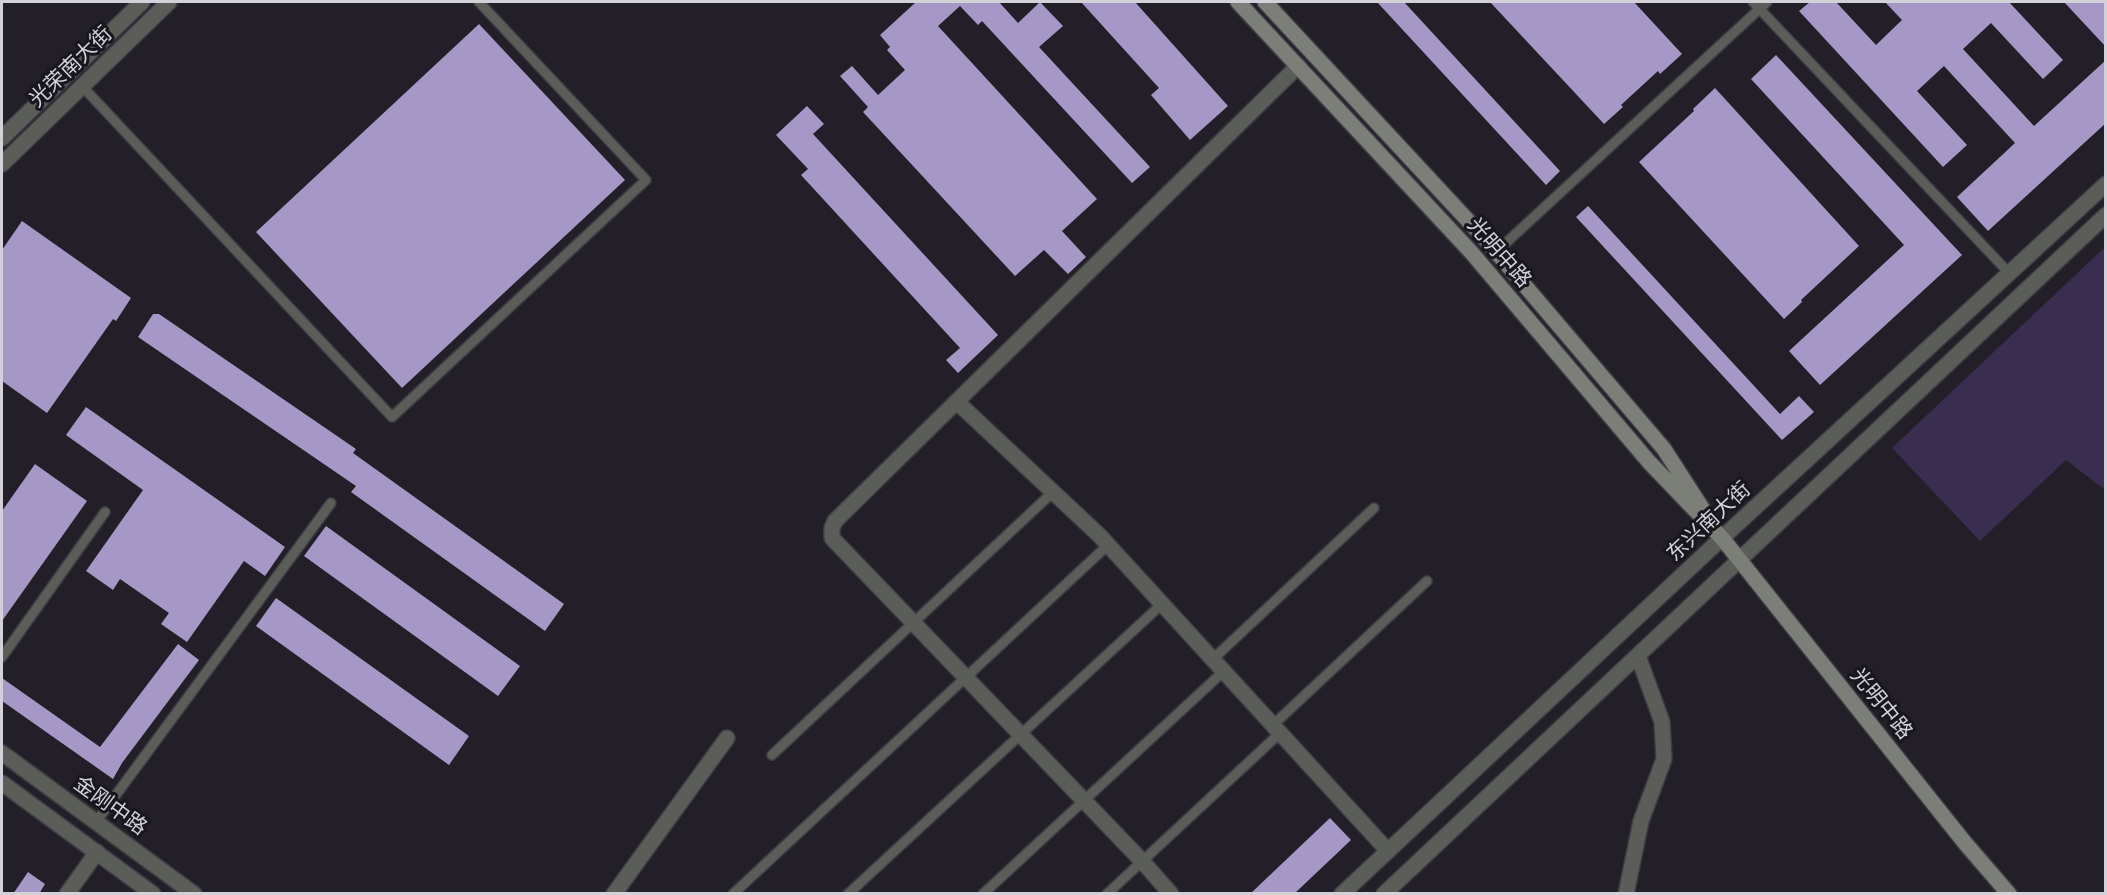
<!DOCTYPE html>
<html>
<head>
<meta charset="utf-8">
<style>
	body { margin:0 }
	#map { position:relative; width:2107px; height:895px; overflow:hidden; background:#221f29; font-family:"Roboto Serif",serif }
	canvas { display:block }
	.frame { position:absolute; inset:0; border:3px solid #d3d1d8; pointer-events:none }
</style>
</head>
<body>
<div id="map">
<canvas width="2107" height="895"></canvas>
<div class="frame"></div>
</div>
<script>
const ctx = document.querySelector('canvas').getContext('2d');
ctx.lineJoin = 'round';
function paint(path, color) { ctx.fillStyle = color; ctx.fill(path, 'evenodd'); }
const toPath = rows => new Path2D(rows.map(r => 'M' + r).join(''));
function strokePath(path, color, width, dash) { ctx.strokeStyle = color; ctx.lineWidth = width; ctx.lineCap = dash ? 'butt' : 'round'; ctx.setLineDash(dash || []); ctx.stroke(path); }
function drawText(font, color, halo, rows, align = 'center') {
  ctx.font = font + ' "Roboto Serif","Noto Sans SC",serif'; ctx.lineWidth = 6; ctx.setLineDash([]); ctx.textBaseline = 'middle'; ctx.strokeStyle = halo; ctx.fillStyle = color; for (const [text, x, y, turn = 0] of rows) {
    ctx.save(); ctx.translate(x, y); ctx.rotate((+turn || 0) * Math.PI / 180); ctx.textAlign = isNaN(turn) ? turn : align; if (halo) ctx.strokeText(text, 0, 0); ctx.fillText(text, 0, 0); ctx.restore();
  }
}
paint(toPath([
	[2105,247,2105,490,2066,460,1980,541,1892,448]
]), '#3a2e50');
paint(toPath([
	[916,2,999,2,1018,23,1040,2,1063,26,1039,47,1150,167,1132,183,982,21,978,25,960,6,938,26,1097,199,1062,231,1086,257,1068,274,1044,250,1015,276,863,112,868,107,840,76,852,66,878,95,905,70,887,50,890,47,880,35],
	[1081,2,1135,2,1228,106,1190,140,1151,95,1159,88],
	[1377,2,1404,2,1560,171,1546,185],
	[1490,2,1634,2,1682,54,1660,74,1658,71,1621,105,1623,107,1604,124],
	[1810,2,1836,2,1876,45,1902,20,1885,2,2009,2,2063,60,2043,79,1991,23,1963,49,2034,126,2106,60,2106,123,1988,231,1957,197,2015,143,1944,66,1917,91,1967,145,1943,167,1799,11],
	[2064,2,2106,2,2106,47],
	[479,24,625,180,402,388,256,232],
	[1776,55,1962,255,1820,385,1789,351,1904,245,1751,79],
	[1715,88,1859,246,1801,300,1802,302,1784,319,1639,162,1694,111,1693,109],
	[807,106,824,124,813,134,998,335,958,373,946,360,960,348,801,175,808,169,776,135],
	[1588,206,1780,414,1799,396,1814,412,1782,440,1576,217],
	[22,221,131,298,116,321,113,319,47,413,2,381,2,250],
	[153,314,159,314,356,449,353,453,564,604,545,631,351,492,356,486,138,337],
	[86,407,285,547,265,576,244,561,187,642,161,624,169,613,120,579,113,590,86,571,143,490,66,435],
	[35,464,87,501,2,621,2,511],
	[326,526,520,666,498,696,304,556],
	[276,598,469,736,449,765,256,626],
	[178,644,199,660,122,763,113,779,2,701,2,678,100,747],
	[1330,818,1351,840,1294,894,1250,894],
	[28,872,45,884,39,894,13,894]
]), '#a698c6');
const service = toPath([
	[1753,2,2009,273],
	[82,86,392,417,646,180,479,2],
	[1496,252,1767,2],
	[2,657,105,512],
	[1213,659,1374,508],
	[1273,725,1427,581],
	[772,755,1053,492],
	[96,822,331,503],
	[733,894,1108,545],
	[848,894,1162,604],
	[983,894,1224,671],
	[1107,894,1280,733]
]);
const minor = toPath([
	[957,402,1100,536,1388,851],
	[67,894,97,852],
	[614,894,727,738],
	[1171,894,1142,861,832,538,832,528,835,521,1298,66],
	[1626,894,1641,821,1664,759,1662,722,1638,656]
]);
const tertiary = toPath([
	[2,138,142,2],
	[2,164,169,2],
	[2,753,194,894],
	[2,783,153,894],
	[1342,894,1722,538,2106,184],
	[1384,894,2106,215]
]);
const secondary = toPath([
	[1238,2,1471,252,1649,462,1722,538,1965,843,2009,894],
	[1265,2,1486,240,1664,449,1702,508]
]);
strokePath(service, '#3e3b45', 12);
strokePath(minor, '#3e3b45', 18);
strokePath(tertiary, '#3e3b45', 18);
strokePath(secondary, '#3e3b45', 18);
strokePath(service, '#5b5d58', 9);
strokePath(minor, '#5b5d58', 15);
strokePath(tertiary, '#5b5d58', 15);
strokePath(secondary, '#7b7f77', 15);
drawText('21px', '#d3d1d8', '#19161f', [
	["光荣南大街",71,67,-44],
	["光明中路",1499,253,49],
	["东兴南大街",1709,522,-43],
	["光明中路",1881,704,51],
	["金刚中路",110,806,36]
]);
</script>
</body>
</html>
